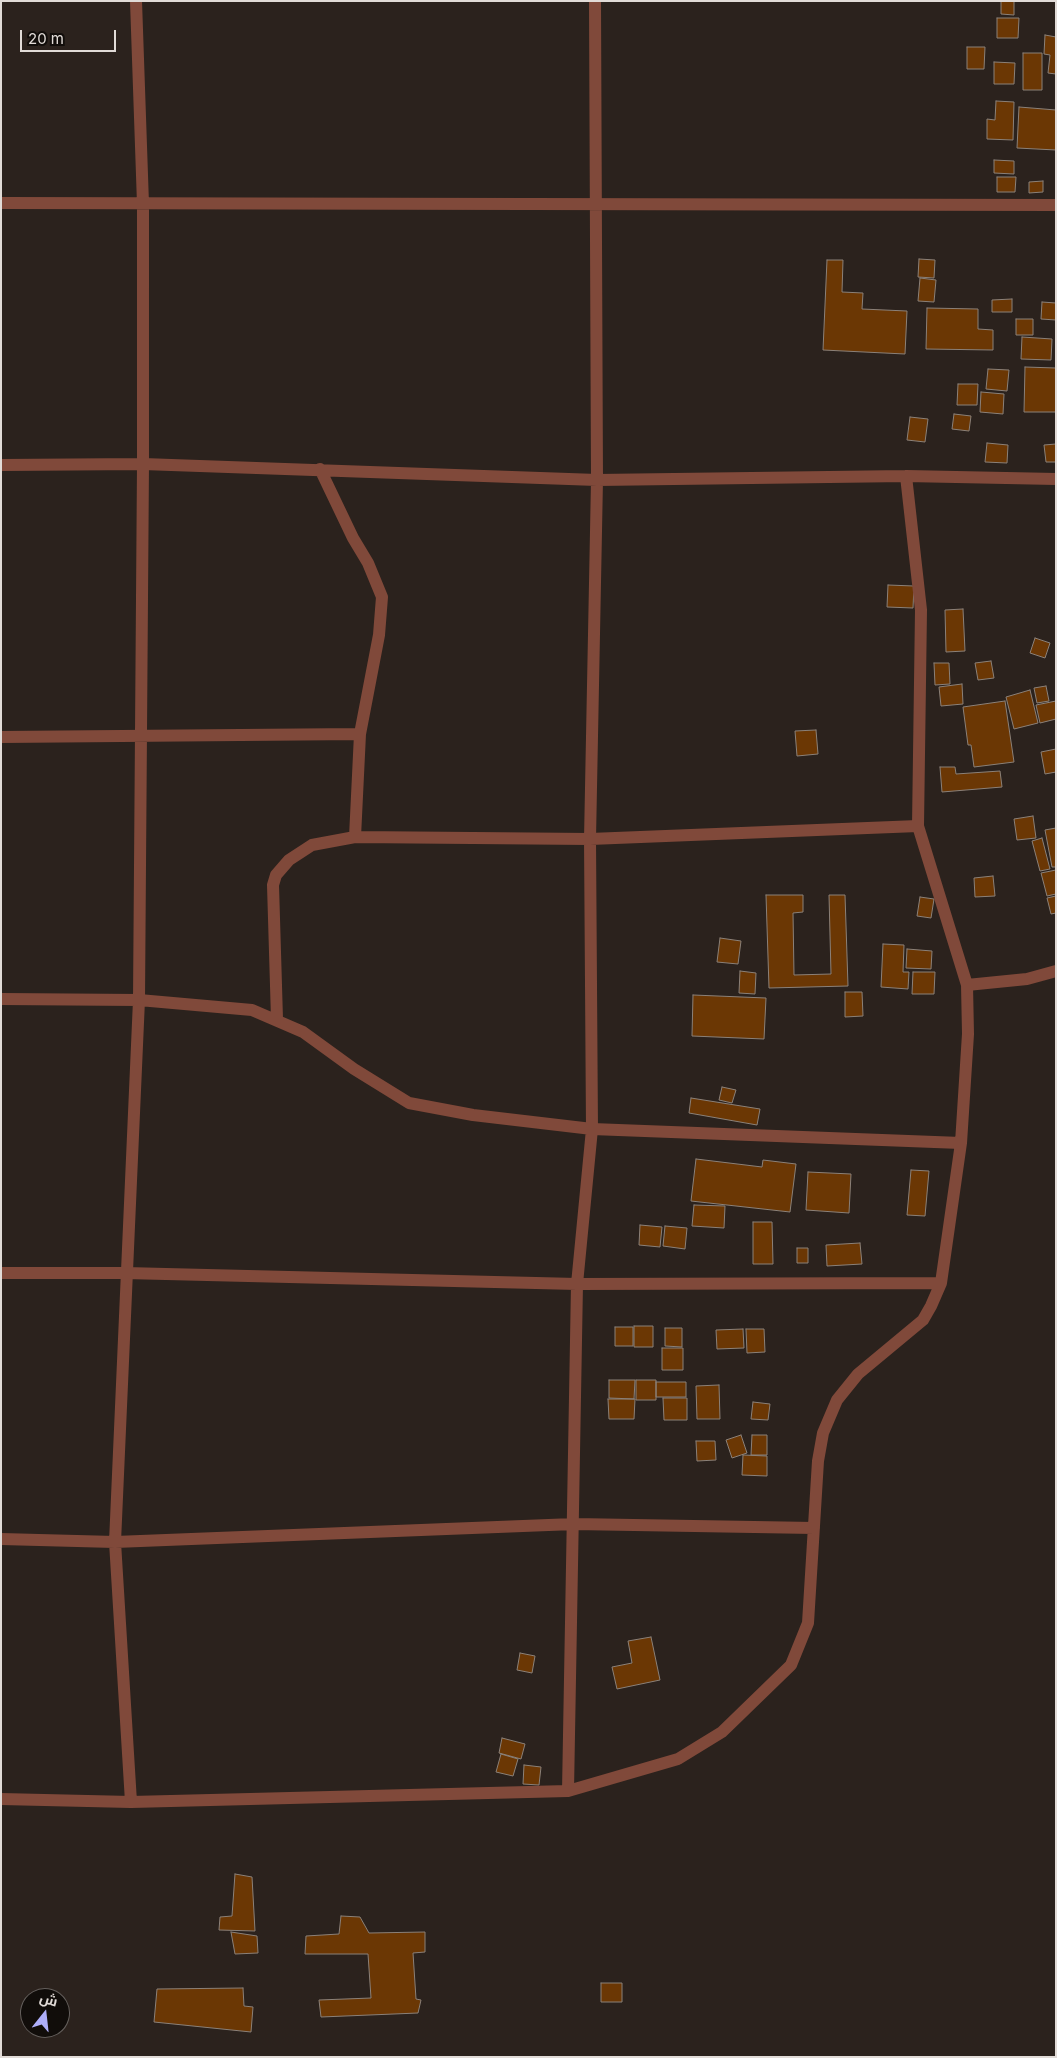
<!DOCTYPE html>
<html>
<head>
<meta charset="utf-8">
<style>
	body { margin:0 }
	#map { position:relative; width:1057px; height:2058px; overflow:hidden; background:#2b221d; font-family:Inter,Cairo,sans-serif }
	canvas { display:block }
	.frame { position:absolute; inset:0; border:2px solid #e1dbd7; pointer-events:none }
	.north { position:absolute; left:20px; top:1988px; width:50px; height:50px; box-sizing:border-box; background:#110d0a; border:1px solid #645f5c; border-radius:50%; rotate:16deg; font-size:14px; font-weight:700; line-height:20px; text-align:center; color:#e1dbd7 }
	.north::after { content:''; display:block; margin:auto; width:18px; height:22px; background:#aeaefa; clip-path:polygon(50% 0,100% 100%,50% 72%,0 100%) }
	.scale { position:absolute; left:20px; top:30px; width:96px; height:22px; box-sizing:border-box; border:2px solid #e1dbd7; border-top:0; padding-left:6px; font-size:15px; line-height:18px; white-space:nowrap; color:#e1dbd7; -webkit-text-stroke:4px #110d0a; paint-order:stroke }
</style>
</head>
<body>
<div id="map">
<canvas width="1057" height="2058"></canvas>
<div class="frame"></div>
<div class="north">ش</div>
<div class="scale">20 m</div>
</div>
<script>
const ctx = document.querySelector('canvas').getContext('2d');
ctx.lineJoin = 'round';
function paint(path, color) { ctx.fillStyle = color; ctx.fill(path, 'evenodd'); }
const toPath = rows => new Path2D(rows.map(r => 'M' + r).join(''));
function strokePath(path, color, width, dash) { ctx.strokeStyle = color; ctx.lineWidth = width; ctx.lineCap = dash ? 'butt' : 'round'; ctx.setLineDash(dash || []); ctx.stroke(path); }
const building = toPath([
	[1001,1,1014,1,1014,15,1001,14,1001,1],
	[997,18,1019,18,1018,38,997,38,997,18],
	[1045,35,1056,37,1056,74,1048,73,1050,55,1044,54,1045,35],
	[967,47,985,47,984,69,967,69,967,47],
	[1023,53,1042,53,1042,90,1023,90,1023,53],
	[994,62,1015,63,1014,84,994,84,994,62],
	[996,101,1014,102,1013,140,987,139,987,119,995,120,996,101],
	[1019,107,1056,110,1056,150,1017,148,1019,107],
	[994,160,1014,161,1014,174,994,173,994,160],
	[997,177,1016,177,1015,192,997,192,997,177],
	[1043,181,1043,192,1029,193,1029,182,1043,181],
	[919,259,935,260,934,278,918,277,919,259],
	[827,260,843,260,842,292,863,293,862,309,907,311,905,354,823,350,827,260],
	[920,278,936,280,934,302,918,301,920,278],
	[1012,299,1012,312,992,312,992,300,1012,299],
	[1042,302,1056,303,1056,320,1041,319,1042,302],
	[927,308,978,309,978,329,993,330,993,350,926,349,927,308],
	[1016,319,1033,319,1033,335,1016,335,1016,319],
	[1022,337,1052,339,1051,360,1021,359,1022,337],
	[1025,367,1056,368,1056,412,1024,412,1025,367],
	[988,369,1009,370,1007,391,986,389,988,369],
	[958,384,978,384,977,405,957,405,958,384],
	[981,392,1004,394,1003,414,980,412,981,392],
	[954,414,971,416,969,431,952,429,954,414],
	[910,417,928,419,925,442,907,440,910,417],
	[987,443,1008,445,1007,463,985,462,987,443],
	[1056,444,1056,462,1046,462,1044,445,1056,444],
	[888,585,914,586,913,608,887,607,888,585],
	[963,609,965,651,946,652,945,610,963,609],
	[1035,638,1050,643,1045,658,1030,653,1035,638],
	[991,661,994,678,978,680,975,663,991,661],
	[934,663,949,663,950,684,935,685,934,663],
	[962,684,963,704,941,706,939,687,962,684],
	[1046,686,1049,701,1037,703,1034,688,1046,686],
	[1030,690,1038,723,1014,729,1006,697,1030,690],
	[1005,701,1014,762,974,767,971,745,968,745,963,707,1005,701],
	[1056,701,1056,719,1040,723,1036,705,1056,701],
	[816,730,818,754,797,756,795,731,816,730],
	[1056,749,1056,772,1045,774,1041,752,1056,749],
	[940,767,955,767,956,774,1000,771,1002,787,942,792,940,767],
	[1033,816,1036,838,1017,840,1014,819,1033,816],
	[1056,828,1056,867,1052,867,1045,830,1056,828],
	[1042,838,1050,869,1040,871,1032,841,1042,838],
	[1056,870,1056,894,1047,896,1041,873,1056,870],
	[993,876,995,896,975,897,974,878,993,876],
	[766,895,803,895,803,912,793,913,794,975,831,974,829,895,845,895,848,986,769,988,766,895],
	[1056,896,1056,913,1051,914,1047,898,1056,896],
	[920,897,934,899,931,918,917,916,920,897],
	[720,938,741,941,738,964,717,962,720,938],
	[883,944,904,945,903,972,909,972,908,989,881,987,883,944],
	[907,949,932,951,931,969,906,968,907,949],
	[740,971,756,973,755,994,739,993,740,971],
	[913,972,935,972,934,994,912,994,913,972],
	[845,992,862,992,863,1016,845,1017,845,992],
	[693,995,766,998,764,1039,692,1036,693,995],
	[722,1087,736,1090,732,1103,719,1100,722,1087],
	[691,1098,760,1109,757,1125,689,1113,691,1098],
	[696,1159,762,1167,763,1160,796,1164,790,1212,691,1201,696,1159],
	[911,1170,929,1171,925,1216,907,1215,911,1170],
	[808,1172,851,1174,849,1213,806,1210,808,1172],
	[694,1205,725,1206,724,1228,692,1226,694,1205],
	[753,1222,772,1222,773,1264,753,1264,753,1222],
	[640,1225,662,1227,660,1247,639,1245,640,1225],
	[665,1226,687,1228,685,1249,663,1246,665,1226],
	[860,1243,862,1264,827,1266,826,1245,860,1243],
	[797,1248,808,1248,808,1263,797,1263,797,1248],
	[634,1326,653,1326,653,1347,634,1347,634,1326],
	[615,1327,633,1327,633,1346,615,1346,615,1327],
	[665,1328,682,1328,682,1347,665,1346,665,1328],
	[743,1329,744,1348,717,1349,716,1330,743,1329],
	[746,1329,764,1329,765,1352,747,1353,746,1329],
	[662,1348,683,1348,683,1370,662,1370,662,1348],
	[609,1380,635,1380,634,1399,609,1398,609,1380],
	[636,1380,656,1380,656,1400,636,1400,636,1380],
	[656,1382,686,1382,686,1397,656,1397,656,1382],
	[719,1385,720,1419,697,1419,696,1386,719,1385],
	[663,1398,687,1398,687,1420,664,1420,663,1398],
	[608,1399,635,1399,634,1419,609,1419,608,1399],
	[753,1402,770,1404,768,1420,751,1419,753,1402],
	[741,1435,747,1453,732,1458,726,1440,741,1435],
	[752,1435,767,1435,767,1455,751,1455,752,1435],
	[696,1441,715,1441,716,1460,697,1461,696,1441],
	[743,1455,767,1456,767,1476,742,1475,743,1455],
	[651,1637,660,1680,617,1689,612,1667,632,1663,628,1641,651,1637],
	[520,1653,535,1656,532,1673,517,1670,520,1653],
	[502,1738,525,1744,521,1759,499,1753,502,1738],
	[501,1754,518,1759,513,1776,496,1772,501,1754],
	[524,1765,541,1767,539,1785,523,1784,524,1765],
	[235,1874,252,1877,255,1931,219,1930,220,1917,232,1916,235,1874],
	[341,1916,360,1917,369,1933,425,1932,425,1952,413,1953,416,1999,421,2000,418,2013,321,2017,319,2000,371,1998,368,1954,305,1954,306,1936,339,1934,341,1916],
	[231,1932,257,1936,258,1953,235,1954,231,1932],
	[601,1983,622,1983,622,2002,601,2002,601,1983],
	[243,1988,244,2006,253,2007,251,2032,154,2022,157,1989,243,1988]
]);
paint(building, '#6b3704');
strokePath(building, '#8b8179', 1);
strokePath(toPath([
	[1,203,1056,205],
	[1,465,143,464,597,480,906,476,1056,479],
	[320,469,353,538,368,563,382,597,379,635,360,734,355,837],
	[1,737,360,734],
	[967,985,1027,979,1056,971],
	[1,999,139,1000,252,1010,303,1032,354,1069,409,1103,473,1115,592,1129,961,1143],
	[277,1019,273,885,276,875,289,860,312,845,355,837,590,839,918,826],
	[1,1273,125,1273,577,1284,941,1283],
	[1,1539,115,1542,574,1524,814,1528],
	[568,1791,577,1284,592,1129,590,839,597,480,595,1],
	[1,1799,131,1802,568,1791,678,1759,722,1732,791,1665,808,1623,818,1461,823,1433,837,1400,858,1374,923,1320,931,1306,941,1283,961,1143,968,1034,967,985,918,826,921,610,906,476],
	[131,1802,115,1542,139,1000,143,464,143,204,136,1]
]), '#80493a', 12);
</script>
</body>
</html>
